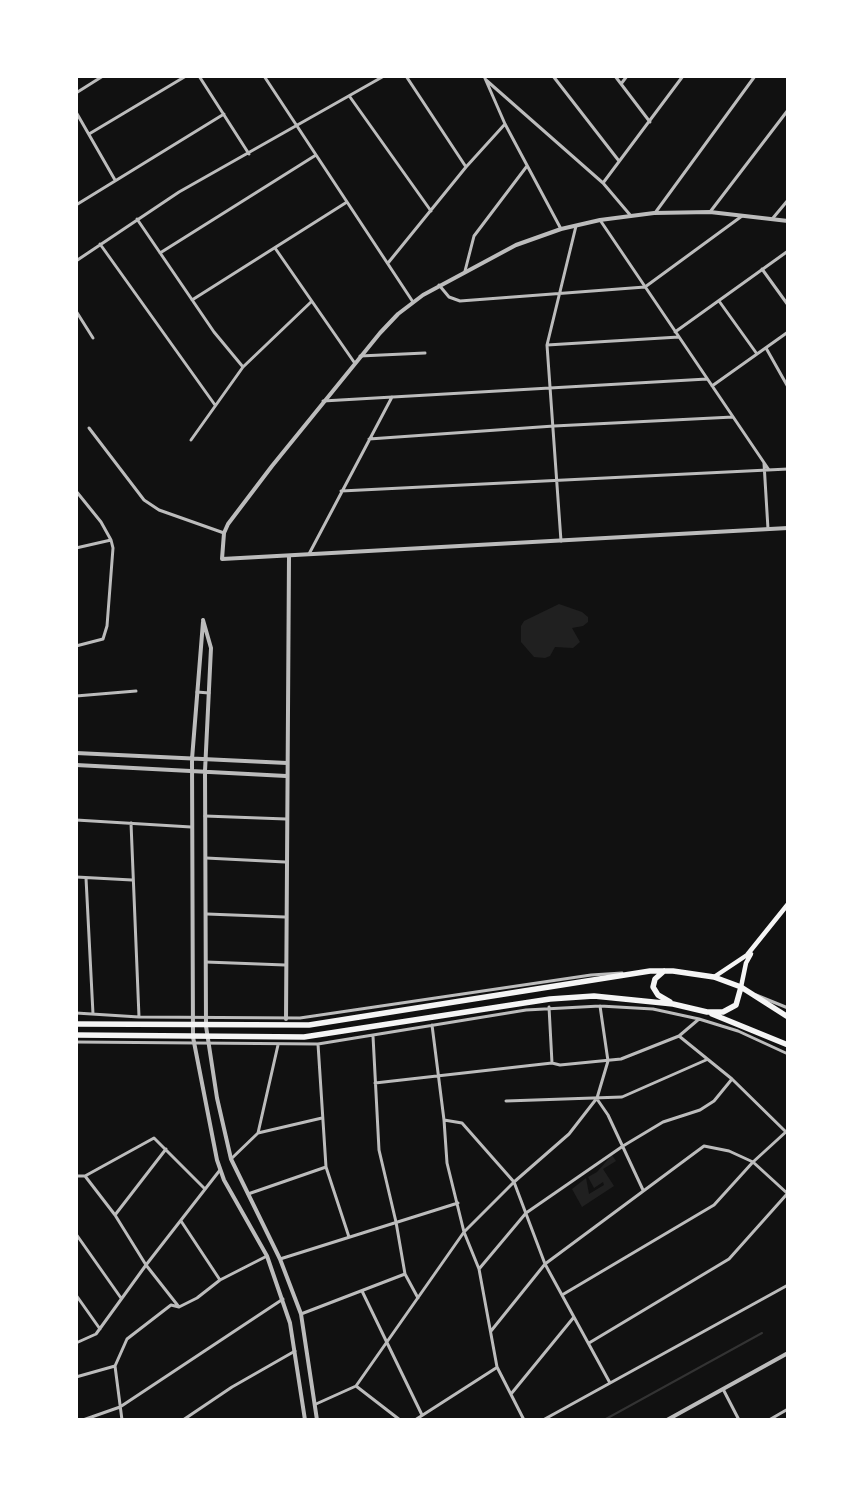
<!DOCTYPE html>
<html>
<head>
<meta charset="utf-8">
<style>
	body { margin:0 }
	#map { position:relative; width:864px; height:1496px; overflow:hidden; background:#111; font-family:"Playfair Display",serif }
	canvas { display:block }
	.frame { position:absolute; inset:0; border:78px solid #fff; pointer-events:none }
</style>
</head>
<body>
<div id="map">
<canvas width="864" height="1496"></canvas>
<div class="frame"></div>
</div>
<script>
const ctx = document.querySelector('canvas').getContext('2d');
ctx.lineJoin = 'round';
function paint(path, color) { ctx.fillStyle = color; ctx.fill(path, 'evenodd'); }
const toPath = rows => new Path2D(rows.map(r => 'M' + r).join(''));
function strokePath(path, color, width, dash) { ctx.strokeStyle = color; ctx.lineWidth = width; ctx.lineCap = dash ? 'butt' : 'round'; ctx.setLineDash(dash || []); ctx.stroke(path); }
paint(toPath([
	[559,604,582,612,588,617,588,622,583,626,572,628,580,642,573,648,555,647,550,656,545,658,534,657,521,642,521,626,524,621],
	[612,1155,616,1161,603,1169,614,1186,582,1207,572,1189,586,1178,589,1194,604,1185,603,1182,594,1188,588,1177,597,1172]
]), '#202020');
strokePath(toPath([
	[604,1420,762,1333]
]), '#333', 2);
strokePath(toPath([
	[199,76,249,154],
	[264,76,413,302],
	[406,76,466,167],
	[484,76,505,124,561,229],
	[553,76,619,161],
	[615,76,650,122],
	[486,80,603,183,631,216],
	[621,84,627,76],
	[76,93,103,76],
	[350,97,431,211],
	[76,112,115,180],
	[89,134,186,76],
	[603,183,683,76],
	[76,205,224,114],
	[710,212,788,110],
	[655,213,755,76],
	[773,218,788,200],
	[137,219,214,332,243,367],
	[600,220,769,470],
	[100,244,215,405],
	[275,248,354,362],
	[160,253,316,155],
	[76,261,179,192,384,76],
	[388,263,466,167,505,124],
	[762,269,788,305],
	[465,271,474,236,527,166],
	[439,285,449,297,460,301,645,287,742,216],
	[192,300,347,202],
	[719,301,757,354],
	[76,311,93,338],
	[675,332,788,251],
	[547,345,679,337],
	[766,348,788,387],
	[360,356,425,353],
	[712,386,788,332],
	[323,401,707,379],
	[89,428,144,500,159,510,224,533],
	[369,439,554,426,733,417],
	[191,440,243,367,311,302],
	[764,463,768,529],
	[76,491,101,522,111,540,113,548,107,626,103,639,76,646],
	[341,491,788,469],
	[561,541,547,345,576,226],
	[76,548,111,540],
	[309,554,392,397],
	[197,692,209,693],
	[76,696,136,691],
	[205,816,286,819],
	[76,820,191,827],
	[131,823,139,1017],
	[206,858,285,862],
	[76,877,132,880],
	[86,878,93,1014],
	[207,914,285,917],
	[206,962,285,965],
	[756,995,788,1008],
	[549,1007,552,1063],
	[76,1013,139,1017,300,1018,591,975,622,973],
	[432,1025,444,1120,447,1163,464,1232,479,1269,497,1367,524,1420],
	[373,1036,379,1150,396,1222,405,1274,418,1298],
	[679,1036,732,1079,786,1132],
	[76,1042,318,1044,526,1010,600,1006,653,1009,699,1019,738,1031,788,1054],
	[318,1044,326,1167,349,1237],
	[375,1083,552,1063,560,1065,621,1059,679,1036,699,1019],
	[597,1099,608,1115,643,1190],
	[506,1101,622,1097,706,1060],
	[444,1120,462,1123,514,1182,545,1264,610,1383],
	[258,1133,322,1118],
	[231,1159,258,1133,278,1045],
	[76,1176,85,1176,154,1138,205,1189],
	[85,1176,115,1215,146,1265,179,1307],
	[248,1194,326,1167],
	[115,1215,166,1149],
	[181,1221,220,1280],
	[76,1234,121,1298],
	[280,1259,458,1203],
	[479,1269,526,1213,623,1146,663,1122,700,1110,714,1101,732,1079],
	[362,1291,422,1415],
	[76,1295,100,1329],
	[562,1295,714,1205,753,1162,788,1130],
	[301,1314,405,1274],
	[491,1331,545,1264,704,1146,729,1151,753,1162,788,1194],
	[76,1343,96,1334,146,1265,220,1170],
	[589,1343,729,1259,787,1194],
	[76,1377,115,1366],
	[356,1386,400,1420],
	[723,1389,739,1420],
	[511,1394,574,1317],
	[316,1404,356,1386,464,1232,514,1182,569,1134,597,1098,608,1061,600,1006],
	[83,1420,120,1407,283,1299],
	[122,1420,115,1366,127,1339,171,1305,179,1307,197,1298,220,1280,267,1256],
	[183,1420,232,1387,295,1351],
	[415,1420,496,1368],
	[543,1420,788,1285],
	[769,1420,788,1409]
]), '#bcbcbc', 3);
strokePath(toPath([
	[788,221,710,212,654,213,600,220,561,229,516,245,423,295,398,314,380,333,272,466,228,524,224,533,222,559,788,528],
	[203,620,211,648,205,771,206,1026,217,1098,231,1159,280,1259,301,1314,317,1420],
	[203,622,192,759,193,1037,217,1160,224,1180,267,1256,290,1323,305,1420],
	[76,753,287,763],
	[76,765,286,776],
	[286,1019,289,556],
	[667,1420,788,1353]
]), '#bcbcbc', 4);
strokePath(toPath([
	[714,977,747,955,788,904],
	[741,987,746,963,751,954]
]), '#f5f5f5', 4.5);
strokePath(toPath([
	[664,971,655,979,653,987,658,995,670,1002],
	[712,1014,788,1045],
	[76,1024,309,1025,650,971,673,971,714,977,741,987,788,1017],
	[76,1035,304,1037,550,999,594,996,673,1004,707,1012,723,1012,736,1005,741,987]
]), '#f5f5f5', 5.5);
</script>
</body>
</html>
